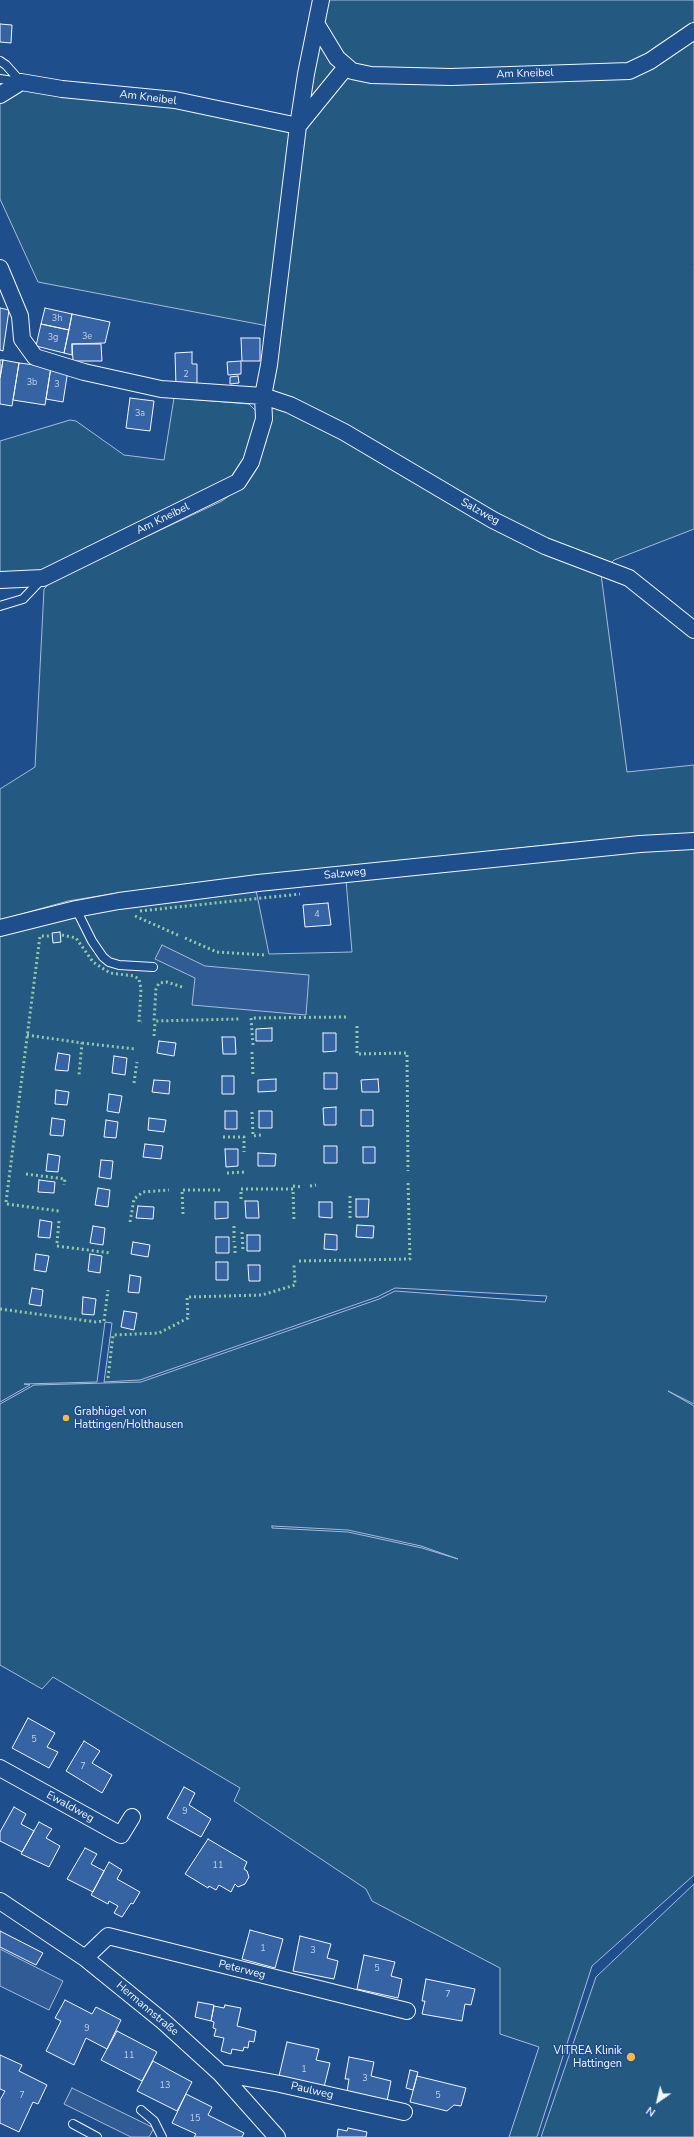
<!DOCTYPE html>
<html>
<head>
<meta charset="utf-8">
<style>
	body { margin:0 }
	#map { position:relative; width:694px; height:2137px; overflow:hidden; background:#1f4e8c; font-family:"Nunito Sans",sans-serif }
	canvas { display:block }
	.north { position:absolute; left:638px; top:2081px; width:40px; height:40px; -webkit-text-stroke:3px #1f4e8c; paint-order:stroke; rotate:214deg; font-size:11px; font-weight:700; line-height:16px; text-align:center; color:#f2f6ff }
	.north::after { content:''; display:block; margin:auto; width:14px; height:18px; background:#f2f6ff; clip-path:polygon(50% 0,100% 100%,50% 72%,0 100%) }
</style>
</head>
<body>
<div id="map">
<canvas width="694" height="2137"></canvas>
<div class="north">N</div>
</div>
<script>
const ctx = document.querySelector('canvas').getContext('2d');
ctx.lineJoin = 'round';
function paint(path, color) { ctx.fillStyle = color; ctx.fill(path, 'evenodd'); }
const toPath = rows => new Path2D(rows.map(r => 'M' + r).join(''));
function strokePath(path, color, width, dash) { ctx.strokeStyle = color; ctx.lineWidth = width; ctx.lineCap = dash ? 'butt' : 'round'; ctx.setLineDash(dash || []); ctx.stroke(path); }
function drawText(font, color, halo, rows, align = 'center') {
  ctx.font = font + ' "Nunito Sans",sans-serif'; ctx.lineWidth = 3; ctx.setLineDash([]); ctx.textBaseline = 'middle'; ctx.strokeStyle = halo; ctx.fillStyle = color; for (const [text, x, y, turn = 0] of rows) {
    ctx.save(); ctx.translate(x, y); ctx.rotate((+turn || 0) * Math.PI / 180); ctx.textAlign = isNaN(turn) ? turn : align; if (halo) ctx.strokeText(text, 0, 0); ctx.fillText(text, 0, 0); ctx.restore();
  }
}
const green = toPath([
	[322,0,694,0,694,529,614,560,601,574,627,772,694,765,694,834,564,843,117,893,68,901,0,920,0,789,35,767,44,589,52,581,222,501,242,486,254,471,266,442,271,411,273,378,306,121,353,68,322,31,322,0],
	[317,33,339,68,310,104,317,33],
	[21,87,175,104,293,132,268,326,38,282,0,199,0,98,21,87],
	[174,398,249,404,258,413,247,458,231,480,37,573,0,574,0,441,70,420,76,421,124,455,164,460,174,398],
	[694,844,694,1404,668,1391,694,1406,694,1875,592,1966,537,2137,509,2137,539,2047,500,2034,500,1968,372,1901,366,1889,234,1801,240,1788,53,1677,42,1689,0,1665,0,1404,34,1385,141,1382,379,1299,395,1291,545,1302,547,1296,395,1288,377,1297,140,1380,104,1382,112,1323,105,1322,97,1382,24,1384,30,1385,0,1402,0,935,80,913,256,890,269,954,352,952,346,880,694,844],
	[272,1526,348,1530,421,1546,458,1559,422,1548,348,1532,272,1528,272,1526],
	[694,1884,694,2137,541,2137,596,1977,694,1884]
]);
paint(green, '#245a82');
strokePath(green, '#a8bbd7', 1);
const parking = toPath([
	[162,945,205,966,309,975,306,1015,192,1005,195,978,155,959,162,945],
	[0,1949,63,1981,49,2010,0,1986,0,1949],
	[72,2088,154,2128,149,2137,131,2137,64,2104,72,2088]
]);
paint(parking, '#305b95');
strokePath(parking, '#a8bbd7', 1);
const building = toPath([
	[0,24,12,25,11,43,0,42,0,24],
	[0,308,9,310,3,351,0,350,0,308],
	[45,308,72,314,69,330,41,324,45,308],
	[72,314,110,322,105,343,72,344,72,355,64,353,72,314],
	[41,324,69,330,64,353,36,346,41,324],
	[241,338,260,338,260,361,242,361,241,338],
	[72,344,101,344,102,361,73,361,72,344],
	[192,352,192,364,197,364,197,386,176,386,175,353,192,352],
	[0,360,3,360,0,378,0,360],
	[3,360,19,363,12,406,0,404,0,378,3,360],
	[241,361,241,374,228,375,227,362,241,361],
	[19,363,51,367,45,405,13,400,19,363],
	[51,367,68,370,63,402,46,399,51,367],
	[238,376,239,383,230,384,230,377,238,376],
	[130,398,154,401,150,431,126,428,130,398],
	[328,903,331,925,305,927,303,905,328,903],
	[60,932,61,942,53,943,52,933,60,932],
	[272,1028,272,1041,256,1041,256,1029,272,1028],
	[323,1033,336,1033,336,1051,323,1052,323,1033],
	[222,1037,235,1037,236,1054,223,1054,222,1037],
	[159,1041,176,1043,174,1056,157,1053,159,1041],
	[58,1053,70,1055,68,1071,55,1070,58,1053],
	[114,1056,127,1058,125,1075,112,1073,114,1056],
	[324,1073,337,1073,337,1089,324,1089,324,1073],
	[222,1076,234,1076,234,1094,222,1094,222,1076],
	[276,1079,276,1091,258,1092,258,1080,276,1079],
	[378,1079,379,1092,362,1092,361,1080,378,1079],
	[154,1080,170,1081,169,1094,152,1092,154,1080],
	[56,1090,69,1092,67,1105,55,1104,56,1090],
	[109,1094,122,1096,119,1113,107,1111,109,1094],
	[336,1107,336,1125,324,1125,323,1108,336,1107],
	[361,1110,373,1110,373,1126,361,1126,361,1110],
	[225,1111,237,1111,237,1129,225,1129,225,1111],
	[259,1111,272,1111,272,1128,259,1128,259,1111],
	[52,1118,65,1120,63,1136,50,1135,52,1118],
	[149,1118,166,1120,164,1132,148,1130,149,1118],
	[106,1120,118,1122,116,1138,104,1137,106,1120],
	[145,1144,163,1146,161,1159,143,1157,145,1144],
	[324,1146,337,1146,337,1163,324,1163,324,1146],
	[363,1147,375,1147,375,1163,363,1163,363,1147],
	[225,1149,238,1149,238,1166,226,1167,225,1149],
	[258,1153,276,1154,275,1166,258,1166,258,1153],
	[48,1154,60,1156,58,1172,46,1171,48,1154],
	[101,1160,113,1161,111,1179,99,1177,101,1160],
	[39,1180,55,1182,54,1193,38,1192,39,1180],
	[98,1188,110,1190,108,1207,95,1205,98,1188],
	[356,1199,369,1199,368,1217,356,1217,356,1199],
	[245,1201,258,1201,259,1218,246,1218,245,1201],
	[215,1202,228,1202,228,1218,215,1219,215,1202],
	[319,1202,332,1202,332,1218,319,1217,319,1202],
	[138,1206,154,1207,153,1219,136,1218,138,1206],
	[40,1220,52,1222,50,1238,38,1237,40,1220],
	[357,1225,374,1226,373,1238,356,1237,357,1225],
	[93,1226,105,1228,103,1245,90,1243,93,1226],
	[325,1234,337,1235,337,1250,324,1249,325,1234],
	[247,1235,260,1235,260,1251,247,1251,247,1235],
	[216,1237,229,1237,229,1253,216,1253,216,1237],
	[133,1242,150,1245,148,1257,131,1254,133,1242],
	[36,1254,49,1256,46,1272,34,1270,36,1254],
	[90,1254,102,1256,100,1273,88,1271,90,1254],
	[216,1262,228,1262,228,1280,216,1280,216,1262],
	[248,1265,260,1265,260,1281,249,1281,248,1265],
	[130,1275,141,1277,139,1293,128,1292,130,1275],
	[32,1288,43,1290,41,1306,29,1304,32,1288],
	[83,1297,96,1299,94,1315,82,1314,83,1297],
	[124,1311,137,1313,134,1330,121,1327,124,1311],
	[28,1718,55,1733,47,1747,58,1752,49,1768,12,1748,28,1718],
	[84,1741,100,1751,92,1763,112,1775,102,1793,66,1771,84,1741],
	[184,1787,195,1793,189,1805,211,1819,201,1837,167,1818,184,1787],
	[14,1807,26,1814,21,1824,34,1831,22,1852,0,1841,0,1832,14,1807],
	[39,1822,52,1829,46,1838,60,1846,49,1867,21,1854,39,1822],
	[208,1839,247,1862,244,1869,247,1871,249,1877,245,1884,238,1887,235,1884,231,1892,219,1885,216,1890,209,1886,208,1888,185,1874,208,1839],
	[85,1848,97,1854,91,1864,104,1871,93,1892,67,1879,85,1848],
	[109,1862,122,1870,117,1879,140,1892,133,1904,131,1903,122,1917,114,1913,118,1906,109,1901,108,1904,91,1895,109,1862],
	[250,1930,283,1939,275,1968,242,1959,250,1930],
	[0,1931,43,1953,36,1965,0,1947,0,1931],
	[300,1936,331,1944,327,1958,338,1961,334,1979,293,1971,300,1936],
	[364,1955,395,1962,391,1976,402,1979,398,1998,357,1989,364,1955],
	[426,1979,475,1989,471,2005,465,2004,462,2021,422,2014,425,2001,422,2001,426,1979],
	[65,2000,92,2014,96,2007,121,2020,107,2049,86,2038,74,2065,46,2051,61,2021,55,2018,65,2000],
	[198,2002,214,2005,211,2021,195,2017,198,2002],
	[225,2005,241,2008,237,2026,256,2031,254,2042,249,2041,248,2048,244,2047,243,2051,232,2049,231,2054,221,2051,224,2038,214,2036,216,2029,213,2028,214,2022,211,2021,214,2006,224,2008,225,2005],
	[117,2031,157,2052,142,2081,101,2060,117,2031],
	[287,2042,319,2049,316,2060,330,2063,324,2087,279,2076,287,2042],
	[0,2055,22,2065,19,2071,47,2085,38,2104,33,2102,19,2132,0,2123,0,2100,5,2091,0,2089,0,2055],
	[349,2057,374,2062,371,2076,391,2081,387,2101,347,2092,349,2079,345,2079,349,2057],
	[153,2061,192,2082,177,2111,137,2091,153,2061],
	[410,2070,418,2072,413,2090,406,2088,410,2070],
	[417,2076,466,2088,461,2106,454,2105,447,2111,410,2102,417,2076],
	[186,2094,212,2107,208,2115,244,2133,242,2137,194,2137,196,2134,172,2123,186,2094],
	[348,2128,367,2132,366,2137,337,2137,338,2129,347,2131,348,2128]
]);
paint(building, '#3563a3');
strokePath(building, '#f2f6ff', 1);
const service = toPath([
	[0,61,6,65,21,82],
	[0,79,20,82],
	[0,606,23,599,42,579],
	[76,909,92,941,103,957,109,962,119,965,153,967],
	[141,2110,154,2121,162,2137],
	[73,2124,97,2137]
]);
const minor = toPath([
	[317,25,337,58,352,71,371,75,451,77,629,71,650,61,694,31],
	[0,95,21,82,62,89,175,100,298,126,346,67],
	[0,268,20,316,22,339,35,357,84,372,161,389,263,396,290,405,344,432,493,520,545,546,629,578,694,630],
	[0,580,43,578,238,482,251,462,264,419,263,396,269,365,298,126,306,74,321,0],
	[0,928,76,909,119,901,258,883,640,844,694,841],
	[0,1768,121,1835,132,1817],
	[0,1901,85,1958,164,2022,220,2073,277,2137],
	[85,1958,108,1936,407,2011],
	[220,2073,280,2084,404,2112]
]);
strokePath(service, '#f2f6ff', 10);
strokePath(minor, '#f2f6ff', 18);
strokePath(service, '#1f4e8c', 8);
strokePath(minor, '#1f4e8c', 16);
strokePath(toPath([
	[140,911,300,894],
	[135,916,180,936],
	[62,935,76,938,93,962,110,973,134,976,139,979,141,989,139,1022,142,1022],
	[185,938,217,952,265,955],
	[182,987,167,982,159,983,156,989,154,1021,239,1019],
	[357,1026,357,1054,407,1053,408,1171],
	[27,1035,82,1043,79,1075],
	[154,1036,155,1023],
	[82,1043,135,1049],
	[253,1045,251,1018,346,1017],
	[252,1052,253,1076],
	[134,1083,137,1062],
	[252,1112,253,1136,261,1135],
	[223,1137,244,1137,244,1152],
	[227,1173,245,1172],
	[26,1174,65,1179,64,1185],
	[293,1186,302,1187],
	[310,1186,316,1185],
	[350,1196,350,1220],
	[241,1199,241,1189,293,1189,294,1222],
	[6,1202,40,936,51,936],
	[7,1204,59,1211],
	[183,1214,182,1190,223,1190],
	[130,1222,134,1199,143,1192,169,1190],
	[234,1226,234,1242],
	[242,1232,243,1251],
	[57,1243,59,1221],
	[57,1246,111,1253],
	[235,1246,235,1255],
	[299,1261,410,1259,408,1181],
	[0,1309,96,1322,104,1321,108,1290],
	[108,1378,113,1335,159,1333,188,1318,187,1297,262,1295,295,1285,294,1265]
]), '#97c8a6', 3, [2, 3]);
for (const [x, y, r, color] of [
	[66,1418,4,"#ffb74d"],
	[631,2057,5,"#ffb74d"]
]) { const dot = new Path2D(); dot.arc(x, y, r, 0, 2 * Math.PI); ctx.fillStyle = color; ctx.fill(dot); strokePath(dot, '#1f4e8c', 1.5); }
drawText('9px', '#c3d1e8', null, [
	["3h",57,319],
	["3e",87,337],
	["3g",53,338],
	["2",186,375],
	["3b",32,383],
	["3",57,385],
	["3a",140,414],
	["4",317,915],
	["5",34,1740],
	["7",83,1767],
	["9",185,1812],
	["11",218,1866],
	["1",263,1949],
	["3",313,1951],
	["5",377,1969],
	["7",448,1995],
	["9",87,2029],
	["11",129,2056],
	["1",304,2070],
	["3",365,2079],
	["13",165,2086],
	["7",22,2096],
	["5",438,2096],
	["15",195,2119]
]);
drawText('11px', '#f2f6ff', '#1f4e8c', [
	["Am Kneibel",525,74,-2],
	["Am Kneibel",148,98,7],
	["Salzweg",480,512,29],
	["Am Kneibel",163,519,-26],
	["Salzweg",345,874,-6],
	["Ewaldweg",70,1807,29],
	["Peterweg",242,1970,14],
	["Hermannstraße",147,2009,40],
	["Paulweg",312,2091,13]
]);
drawText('11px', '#f2f6ff', '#1f4e8c', [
	["Grabhügel von",74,1412],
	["Hattingen/Holthausen",74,1425],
	["VITREA Klinik",622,2051,"right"],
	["Hattingen",622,2064,"right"]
], 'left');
</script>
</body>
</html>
